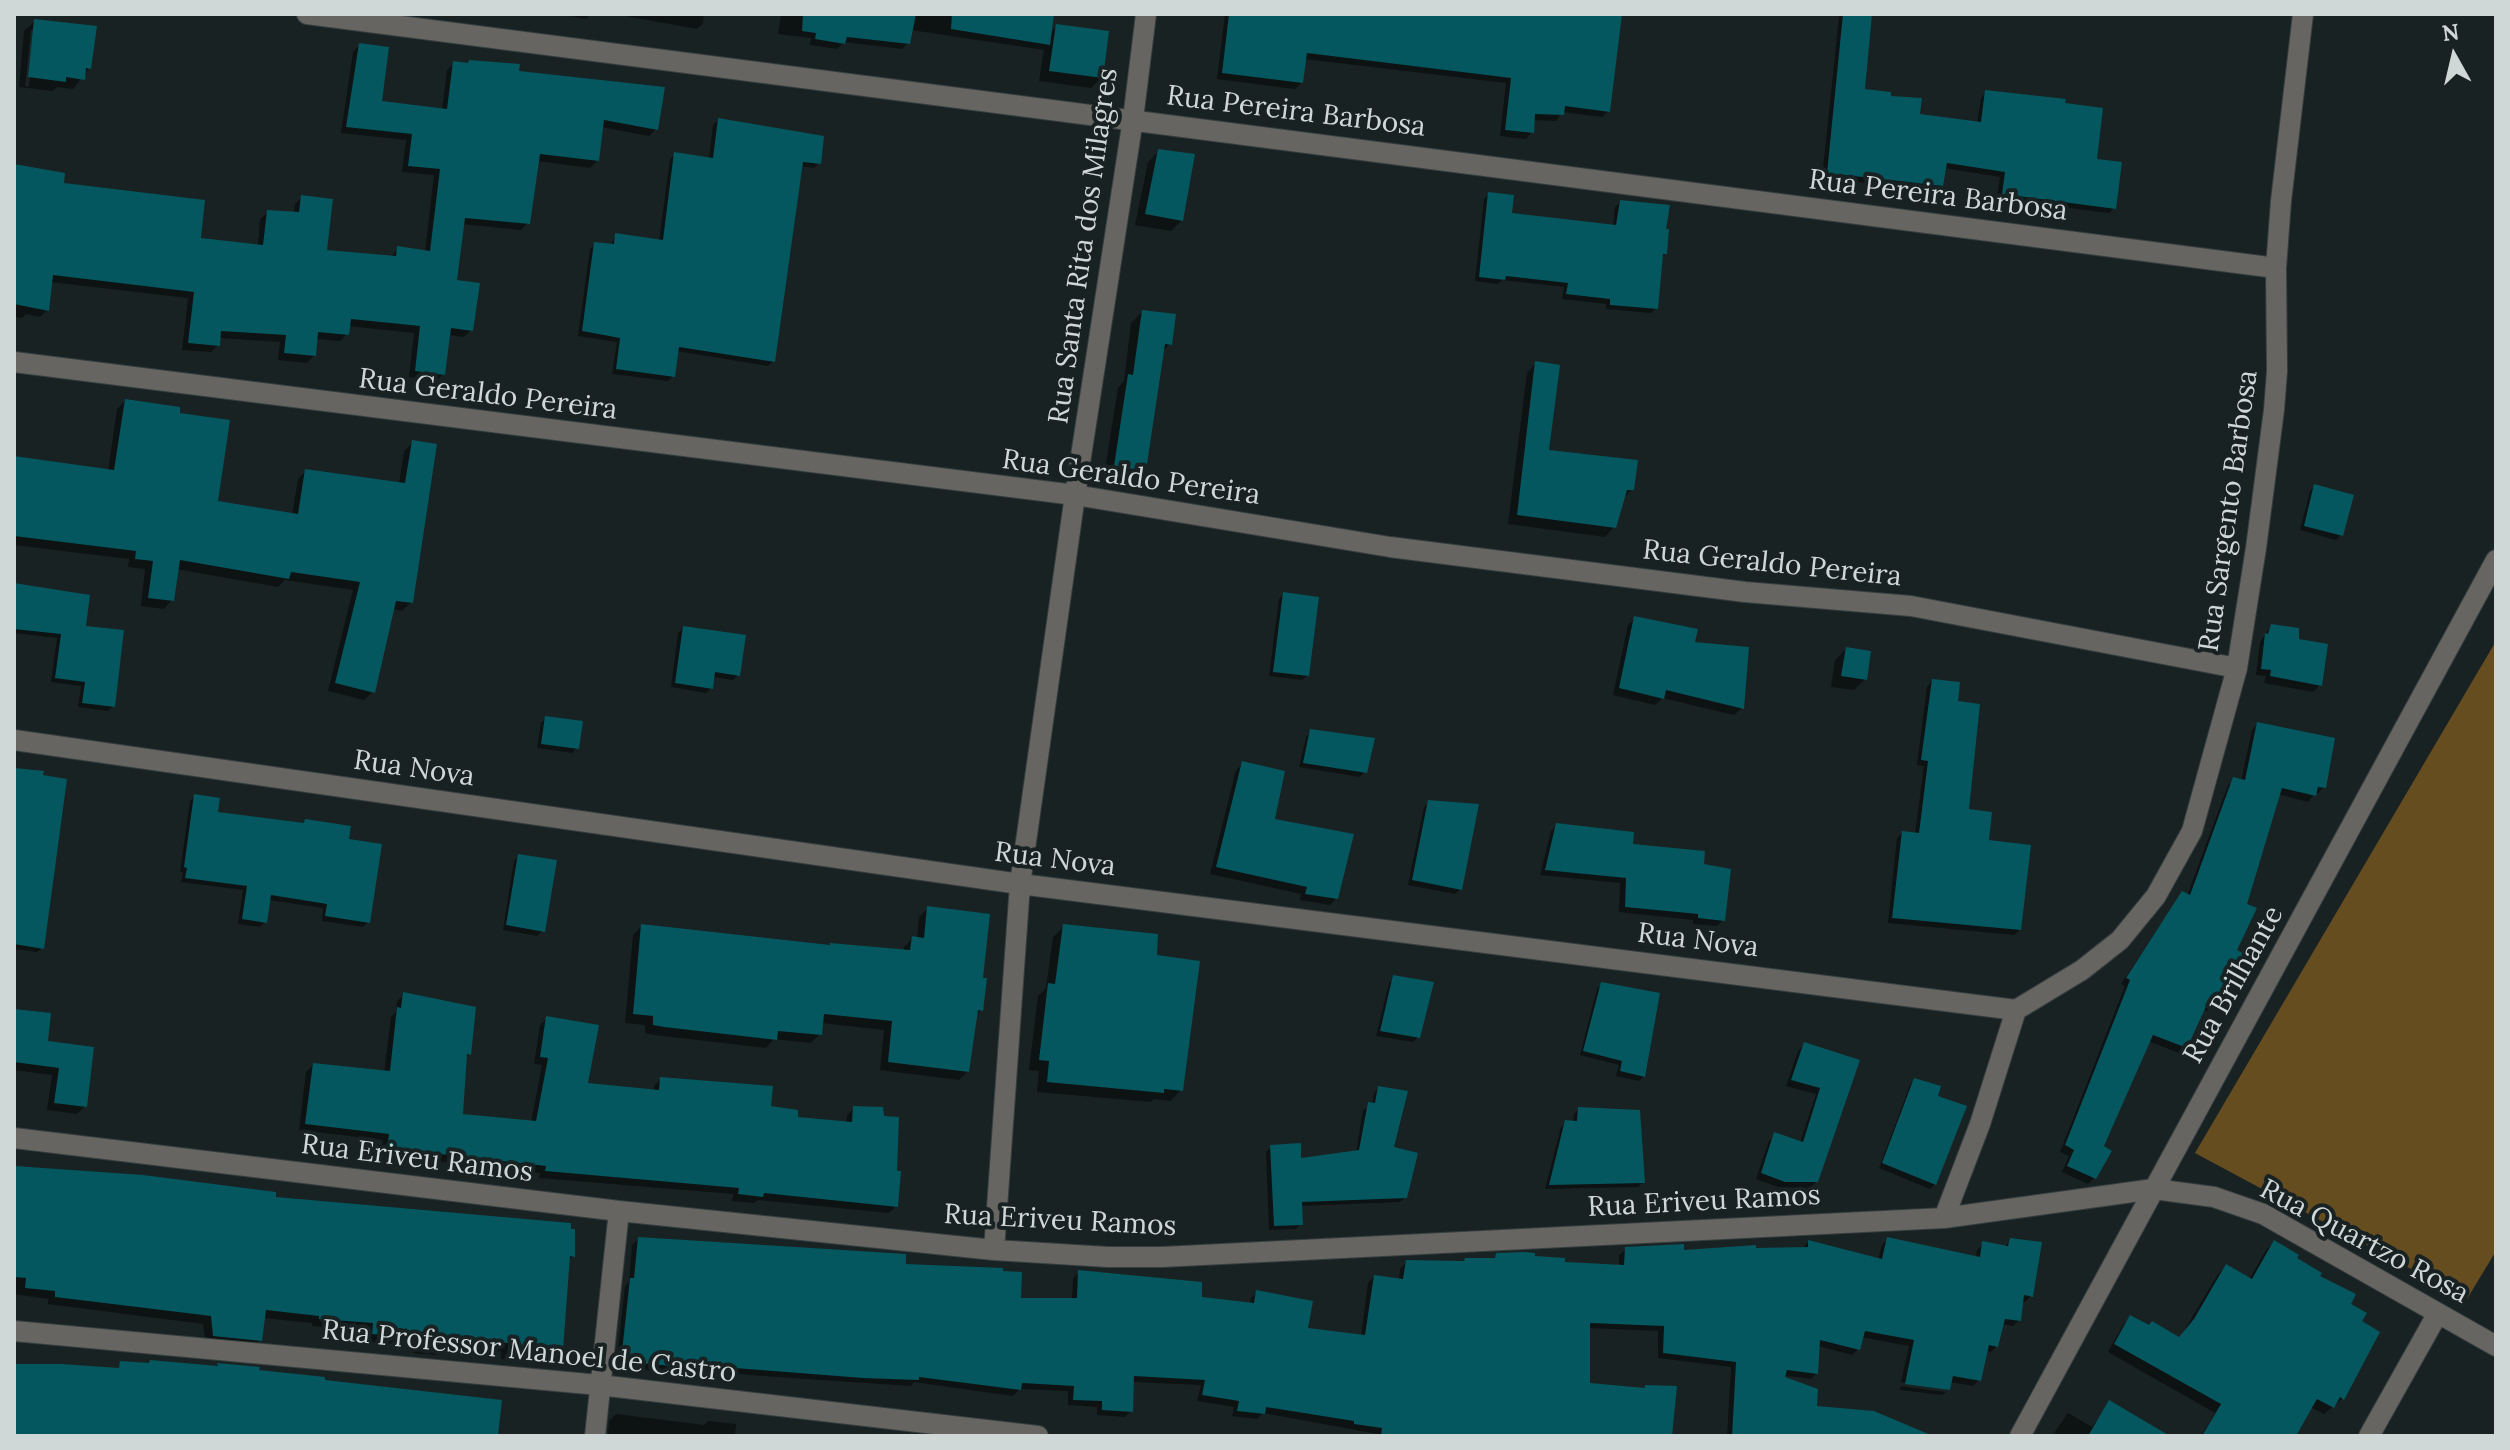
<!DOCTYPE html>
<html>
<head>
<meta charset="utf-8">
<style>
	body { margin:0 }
	#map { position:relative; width:2510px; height:1450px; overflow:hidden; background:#192223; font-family:Lora,serif }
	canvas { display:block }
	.frame { position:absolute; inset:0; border:16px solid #d0d7d7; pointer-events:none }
	.north { position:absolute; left:2414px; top:16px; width:80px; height:80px; -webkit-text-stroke:6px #192223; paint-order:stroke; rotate:352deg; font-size:22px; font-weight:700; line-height:32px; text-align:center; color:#d0d7d7 }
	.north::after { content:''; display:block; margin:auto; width:28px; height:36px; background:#d0d7d7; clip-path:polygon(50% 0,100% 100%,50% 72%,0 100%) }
</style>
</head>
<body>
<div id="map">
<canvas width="2510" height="1450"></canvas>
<div class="frame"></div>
<div class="north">N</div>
</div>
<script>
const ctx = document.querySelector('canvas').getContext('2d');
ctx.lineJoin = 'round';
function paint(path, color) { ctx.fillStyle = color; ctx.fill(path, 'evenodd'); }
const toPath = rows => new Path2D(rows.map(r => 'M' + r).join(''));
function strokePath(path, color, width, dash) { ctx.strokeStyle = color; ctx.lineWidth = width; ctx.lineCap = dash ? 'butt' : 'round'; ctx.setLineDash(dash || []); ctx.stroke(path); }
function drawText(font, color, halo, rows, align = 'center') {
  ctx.font = font + ' Lora,serif'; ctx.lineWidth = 8; ctx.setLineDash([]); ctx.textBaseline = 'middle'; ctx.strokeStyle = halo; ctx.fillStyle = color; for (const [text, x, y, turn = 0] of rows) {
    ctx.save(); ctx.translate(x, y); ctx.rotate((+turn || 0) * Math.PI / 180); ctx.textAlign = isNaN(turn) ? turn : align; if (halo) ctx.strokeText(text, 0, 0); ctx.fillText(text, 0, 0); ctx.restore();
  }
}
paint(toPath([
	[2496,641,2496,1251,2467,1299,2195,1153]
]), '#654d20');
paint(toPath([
	[560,14,591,14,586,19],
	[614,14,704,14,703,23,697,29],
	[773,14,1052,14,1049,34,1057,26,1102,77,1091,88,1039,81,1044,50,911,30,908,43,902,49,844,42,837,49,810,45,811,38,778,34,781,15],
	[1225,14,1620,14,1608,111,1602,117,1562,112,1556,121,1532,120,1532,132,1526,139,1500,136,1506,83,1304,59,1301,83,1295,89,1217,79],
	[1842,14,1864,14,1862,91,1889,98,1918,116,1977,123,1981,98,1986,92,2114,208,2109,213,1997,199,2000,177,1944,168,1941,186,1935,191,1822,178,1839,17],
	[35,21,89,68,73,89,57,87,53,91,19,87,24,31],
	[31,30,35,30,29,87,25,86],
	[360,45,379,103,442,110,447,70,454,63,517,73,656,129,649,136,601,127,597,161,590,168,537,161,528,223,521,230,462,224,455,282,471,330,464,337,448,335,443,374,436,381,409,377,414,333,348,326,347,334,340,341,316,339,314,356,307,363,278,360,280,342,219,338,218,345,211,352,182,350,188,298,50,282,47,310,40,317,26,314,22,318,14,317,14,163,199,240,258,246,260,219,268,212,294,214,295,204,302,197,325,252,390,258,398,248,425,252,434,175,402,172,406,140,341,133,353,52],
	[718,120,819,163,814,168,800,166,773,361,768,366,676,351,673,376,668,381,612,374,617,342,578,336,590,249,595,244,610,246,616,235,659,241,670,159,675,154,709,159,713,125],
	[1159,151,1182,220,1171,231,1135,225,1148,162],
	[1489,194,1510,215,1613,227,1615,207,1620,202,1664,231,1665,253,1661,258,1656,308,1651,313,1606,309,1606,304,1562,299,1564,287,1502,280,1498,284,1475,281,1484,199],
	[1142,312,1170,344,1162,352,1144,470,1133,481,1104,476,1118,388,1124,381,1131,323],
	[1536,363,1547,452,1632,489,1622,500,1614,527,1605,537,1508,524,1527,373],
	[125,401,216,503,292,515,298,479,306,471,399,484,404,451,413,442,411,602,402,611,392,609,373,692,364,700,328,691,353,590,285,580,278,587,176,569,172,600,164,609,141,606,145,569,128,567,129,559,14,545,14,457,108,471,117,409],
	[2315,486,2341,535,2336,540,2300,530,2310,491],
	[14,585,84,628,113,706,108,711,78,707,81,686,51,682,57,638,14,633],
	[1284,594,1307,676,1302,680,1269,676,1279,599],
	[1635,618,1693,644,1742,708,1734,715,1663,698,1655,705,1613,695,1628,625],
	[2271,626,2297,641,2320,685,2313,692,2264,683,2266,676,2256,675,2260,642],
	[683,628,738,675,733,680,713,677,711,688,706,693,671,687,678,633],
	[1846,649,1865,679,1854,690,1831,687,1835,660],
	[1932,681,1956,703,1967,810,1987,842,2020,930,2014,935,1888,923,1897,838,1902,833,1915,834,1924,766,1917,765,1927,687],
	[546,718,577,748,572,753,537,748,541,723],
	[2258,724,2324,787,2318,793,2315,793,2308,802,2278,794,2213,1005,2207,1011,2203,1008,2185,1046,2179,1053,2148,1041,2101,1147,2094,1178,2088,1184,2062,1172,2069,1156,2060,1152,2125,986,2121,984,2177,900,2187,896,2228,785,2234,779,2241,781,2252,730],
	[1311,732,1365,772,1360,777,1299,767,1306,737],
	[1243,764,1273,820,1337,898,1330,905,1300,900,1301,894,1210,874,1236,770],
	[14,770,42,948,37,952,14,949],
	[195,796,216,814,302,824,306,821,347,840,368,922,363,927,322,921,323,908,269,900,265,922,260,927,238,924,243,890,181,882,183,872,180,872,190,801],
	[1429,802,1460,889,1455,894,1408,885,1424,807],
	[1557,825,1702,865,1723,920,1717,926,1693,924,1693,920,1619,912,1620,883,1540,875,1551,831],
	[519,856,542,931,537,936,503,930,514,861],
	[928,908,981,979,981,1010,975,1016,968,1071,959,1080,880,1070,884,1030,821,1023,820,1034,811,1043,774,1039,766,1048,654,1035,645,1033,645,1025,625,1023,633,935,642,926,829,947,903,952,904,947,913,938,917,939,919,917],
	[1064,926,1154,956,1181,1090,1170,1101,1154,1099,1151,1102,1037,1092,1039,1071,1029,1070,1038,996,1046,988,1053,937],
	[1394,978,1418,1037,1413,1042,1376,1036,1389,983],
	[1602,984,1644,1076,1639,1081,1616,1076,1619,1065,1580,1055,1597,989],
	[404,995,469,1054,465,1058,460,1116,531,1123,542,1065,534,1064,540,1025,547,1018,585,1085,654,1092,654,1086,661,1079,769,1108,796,1119,846,1124,847,1115,854,1108,896,1206,889,1213,758,1200,754,1203,732,1201,733,1194,539,1178,540,1173,381,1155,383,1140,299,1130,306,1072,313,1065,384,1073,391,1017,396,1012,397,1001],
	[14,1011,45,1043,85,1106,77,1114,47,1110,52,1075,14,1070],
	[1804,1045,1857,1062,1817,1181,1810,1188,1778,1187,1756,1179,1769,1141,1775,1135,1800,1143,1816,1094,1786,1086,1798,1051],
	[1915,1080,1936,1097,1935,1184,1930,1189,1879,1168,1910,1085],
	[1378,1088,1405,1197,1400,1202,1300,1206,1301,1224,1296,1229,1269,1230,1266,1152,1271,1147,1299,1161,1356,1153,1363,1110,1372,1105,1374,1093],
	[1579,1109,1643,1182,1638,1187,1545,1189,1561,1127,1566,1122,1573,1123,1574,1114],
	[14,1168,274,1199,573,1256,568,1261,561,1349,553,1357,532,1356,527,1361,501,1359,501,1351,445,1348,437,1355,413,1353,414,1345,365,1342,366,1331,312,1326,312,1323,263,1318,260,1340,252,1348,206,1344,203,1324,48,1304,48,1299,14,1294],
	[638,1239,903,1266,1019,1300,1072,1300,1073,1278,1079,1272,1200,1299,1250,1304,1251,1298,1257,1292,1306,1330,1361,1336,1368,1283,1374,1277,1399,1280,1400,1269,1407,1262,1462,1263,1492,1260,1497,1255,1533,1258,1562,1264,1619,1267,1619,1255,1626,1249,1682,1252,1802,1249,1808,1242,1878,1260,1882,1245,1888,1239,1976,1258,1977,1250,1983,1244,2005,1246,2011,1240,2031,1296,2025,1302,2021,1301,2019,1320,2013,1326,2001,1324,1997,1346,1991,1352,1985,1351,1979,1380,1973,1386,1950,1382,1946,1391,1946,1388,1901,1382,1909,1346,1861,1337,1858,1349,1852,1355,1818,1346,1817,1373,1811,1379,1780,1375,1814,1408,1933,1436,1727,1436,1731,1367,1658,1358,1658,1331,1588,1328,1588,1385,1643,1389,1646,1387,1670,1436,1377,1436,1378,1434,1263,1413,1257,1419,1232,1416,1234,1407,1197,1401,1201,1385,1132,1382,1131,1411,1125,1417,1097,1415,1097,1407,1068,1405,1068,1391,1020,1389,1013,1396,914,1382,911,1386,748,1375,682,1366,678,1370,666,1369,663,1372,616,1367,625,1286,629,1282,632,1245],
	[2274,1242,2348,1305,2359,1322,2378,1333,2342,1399,2324,1414,2310,1407,2293,1436,2201,1436,2215,1413,2108,1352,2123,1325,2131,1317,2179,1339,2218,1274,2226,1266,2249,1280,2266,1250],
	[1901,1386,1946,1392,1942,1395,1900,1390],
	[2110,1402,2167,1436,2052,1436,2068,1413,2092,1427],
	[616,1414,704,1425,708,1421,736,1424,735,1436,608,1436,609,1421]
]), '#0007');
paint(toPath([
	[803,14,916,14,910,44,847,37,845,44,815,39,816,33,802,31],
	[952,14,1054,14,1050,45,951,29],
	[1229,14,1622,14,1610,112,1565,106,1564,115,1535,114,1534,133,1505,130,1511,78,1307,53,1303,83,1222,73],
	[1843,14,1872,14,1865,89,1891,92,1891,96,1922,98,1920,114,1981,122,1985,90,2066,99,2065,103,2103,108,2097,159,2122,162,2116,209,2002,194,2005,172,1947,163,1943,186,1827,173],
	[34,19,97,26,91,69,86,68,85,80,66,77,66,82,28,77],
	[1056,24,1109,31,1103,78,1049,71],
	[359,43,389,47,382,101,447,109,453,61,468,63,469,60,520,64,519,71,665,87,658,130,604,120,599,161,540,154,530,224,465,218,457,280,480,283,473,331,451,328,445,375,415,371,420,326,351,319,349,335,318,332,316,356,284,353,286,335,221,331,220,346,188,343,194,292,53,275,49,311,14,304,14,164,65,173,64,183,205,200,201,238,263,245,267,210,299,212,301,195,333,199,327,250,396,256,397,246,430,251,440,169,408,166,412,134,346,127],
	[718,118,824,136,821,164,803,162,775,362,679,347,675,377,616,369,620,338,582,331,594,242,614,244,615,233,663,240,674,152,713,158],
	[1158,149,1195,154,1183,221,1145,214],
	[1488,192,1514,195,1512,213,1616,225,1620,200,1670,205,1666,229,1669,229,1667,254,1663,254,1658,309,1610,305,1610,299,1566,294,1568,283,1506,276,1505,280,1479,277],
	[1142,310,1176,314,1172,345,1165,344,1146,471,1114,466,1128,374,1133,375],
	[1535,361,1560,365,1549,450,1638,460,1634,490,1627,490,1616,528,1517,515],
	[125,399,180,407,180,413,230,420,218,501,298,514,305,469,405,483,412,440,437,444,413,603,396,601,375,693,335,683,360,582,291,572,289,579,180,560,174,601,148,598,153,561,135,559,136,551,14,536,14,456,114,470],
	[2314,484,2354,495,2343,536,2304,526],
	[14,583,90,595,86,626,124,630,115,707,82,703,85,682,55,678,61,634,14,629],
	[1283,592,1319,597,1309,676,1273,672],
	[1634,616,1698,629,1695,642,1749,647,1744,709,1666,690,1664,699,1619,688],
	[2271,624,2299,628,2299,639,2328,644,2322,686,2270,676,2271,670,2261,669,2265,633,2268,634],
	[683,626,746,635,740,676,715,672,713,689,675,683],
	[1846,647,1871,651,1867,680,1841,676],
	[1932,679,1960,682,1958,701,1980,704,1969,809,1992,812,1989,840,2031,845,2021,930,1892,918,1902,831,1919,833,1928,761,1921,760],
	[545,716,583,721,579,749,541,744],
	[2257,722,2335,738,2326,788,2318,787,2316,796,2282,788,2247,904,2257,908,2237,950,2248,956,2215,1006,2208,1002,2187,1048,2153,1035,2104,1146,2112,1151,2096,1179,2067,1166,2074,1150,2065,1145,2130,980,2126,978,2182,891,2190,895,2233,777,2245,780],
	[1310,729,1375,738,1367,773,1303,763],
	[1242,761,1285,771,1275,819,1354,834,1338,899,1305,894,1307,887,1216,867],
	[14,768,44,771,43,775,67,779,44,949,14,944],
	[194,794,220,798,218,812,304,823,305,819,351,826,349,839,382,844,370,923,325,916,327,904,271,895,267,923,242,919,247,886,185,878,187,868,184,867],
	[1428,800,1479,804,1462,890,1412,880],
	[1556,823,1634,832,1633,844,1705,851,1704,864,1731,869,1725,921,1698,918,1698,914,1625,907,1626,878,1545,870],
	[518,854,557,860,545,932,506,925],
	[927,906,990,914,983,978,987,978,983,1011,978,1010,969,1072,888,1062,892,1021,824,1014,822,1035,778,1031,777,1040,664,1027,653,1025,653,1016,633,1014,641,924,830,945,830,943,910,950,912,936,924,938],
	[1063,924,1158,934,1157,955,1200,961,1183,1091,1164,1089,1164,1093,1047,1082,1049,1061,1039,1060,1048,983,1055,984],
	[1393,975,1434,982,1420,1038,1380,1031],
	[1601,982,1660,993,1645,1077,1620,1071,1622,1061,1583,1051],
	[403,992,476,1007,471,1055,467,1054,463,1114,536,1121,548,1058,540,1057,546,1016,599,1025,588,1083,659,1090,660,1077,773,1086,771,1106,798,1110,798,1117,852,1122,853,1106,883,1107,884,1116,899,1117,897,1171,901,1171,898,1207,764,1193,763,1197,738,1194,739,1188,545,1171,546,1166,387,1148,389,1134,305,1124,313,1063,390,1071,397,1007,401,1008],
	[14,1009,51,1013,48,1041,94,1047,87,1107,54,1103,59,1068,14,1062],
	[1804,1042,1860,1060,1818,1182,1785,1182,1761,1173,1774,1132,1803,1142,1820,1088,1791,1080],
	[1914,1078,1941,1086,1938,1096,1967,1106,1936,1185,1882,1163],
	[1378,1086,1408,1091,1394,1147,1418,1153,1407,1198,1302,1202,1303,1225,1274,1226,1270,1145,1301,1143,1301,1158,1359,1150,1368,1102,1375,1103],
	[1578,1107,1640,1110,1645,1183,1549,1185,1565,1120,1577,1121],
	[15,1166,143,1175,276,1192,276,1197,571,1223,571,1229,575,1229,575,1257,570,1256,563,1350,537,1349,537,1354,508,1352,509,1343,456,1340,448,1340,448,1347,420,1346,421,1338,372,1334,373,1323,319,1319,319,1316,266,1310,262,1341,213,1336,211,1316,55,1297,55,1291,25,1288,26,1278,14,1277],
	[638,1237,906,1254,906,1264,1003,1268,1003,1271,1022,1272,1021,1298,1077,1298,1078,1270,1202,1282,1202,1297,1254,1303,1256,1290,1313,1301,1308,1328,1365,1335,1374,1275,1403,1279,1406,1260,1464,1261,1465,1258,1495,1258,1496,1253,1526,1252,1535,1253,1535,1256,1565,1258,1565,1262,1624,1265,1625,1247,1684,1244,1684,1250,1756,1245,1756,1248,1808,1247,1808,1240,1882,1259,1887,1237,1980,1257,1982,1241,2008,1246,2010,1238,2042,1242,2033,1297,2024,1295,2021,1321,2005,1319,1998,1347,1989,1345,1981,1381,1953,1376,1950,1390,1905,1384,1914,1340,1865,1331,1860,1350,1820,1340,1818,1374,1787,1370,1785,1377,1818,1389,1817,1406,1874,1411,1933,1436,1732,1436,1736,1362,1663,1353,1664,1326,1590,1323,1590,1383,1645,1388,1645,1385,1677,1386,1672,1436,1381,1436,1382,1428,1354,1424,1354,1421,1266,1407,1265,1414,1237,1411,1239,1401,1202,1395,1205,1380,1134,1376,1133,1412,1102,1410,1102,1401,1073,1400,1074,1386,1022,1383,1021,1390,919,1377,919,1380,863,1378,735,1368,687,1360,686,1365,671,1363,671,1366,621,1361,630,1278,634,1278],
	[2274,1240,2299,1255,2297,1258,2322,1273,2320,1276,2356,1294,2351,1304,2367,1313,2362,1321,2380,1332,2344,1400,2340,1397,2334,1408,2317,1399,2296,1436,2202,1436,2221,1404,2114,1344,2130,1315,2149,1325,2152,1321,2179,1337,2194,1319,2226,1264,2252,1279],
	[150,1360,218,1366,217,1363,260,1367,259,1370,325,1377,325,1380,502,1400,498,1436,14,1436,14,1364,61,1364,119,1368,120,1361,149,1363],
	[2109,1400,2170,1436,2088,1436]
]), '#04575e');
const minor = toPath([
	[307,14,2276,268],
	[14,362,1075,495,1390,547,1745,592,1911,606,2237,668],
	[14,740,1020,884,2016,1010,2082,970,2120,940,2156,896,2192,831,2237,668,2256,548,2274,410,2277,371,2276,268,2281,201,2303,14],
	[14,1138,619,1211,994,1250,1108,1257,1162,1257,1944,1218,2154,1189,2214,1197,2263,1214,2496,1346],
	[1944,1218,1980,1124,2016,1010],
	[994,1250,1020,884,1075,495,1133,119,1146,14],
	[14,1331,599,1385,1038,1436],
	[595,1436,619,1211],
	[2020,1436,2496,560],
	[2369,1436,2438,1313]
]);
strokePath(minor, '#363f40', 22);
strokePath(minor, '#676561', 20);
drawText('28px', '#d0d7d7', '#192223', [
	["Rua Pereira Barbosa",1296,112,7],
	["Rua Pereira Barbosa",1938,196,7],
	["Rua Santa Rita dos Milagres",1084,246,-82],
	["Rua Geraldo Pereira",488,395,7],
	["Rua Geraldo Pereira",1131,478,8],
	["Rua Sargento Barbosa",2229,511,-82],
	["Rua Geraldo Pereira",1772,564,6],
	["Rua Nova",414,769,8],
	["Rua Nova",1055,860,7],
	["Rua Nova",1698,941,7],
	["Rua Brilhante",2234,985,-61],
	["Rua Eriveu Ramos",417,1159,7],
	["Rua Eriveu Ramos",1704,1202,-3],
	["Rua Eriveu Ramos",1060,1221,3],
	["Rua Quartzo Rosa",2364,1242,28],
	["Rua Professor Manoel de Castro",529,1352,6]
]);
</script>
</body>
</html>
